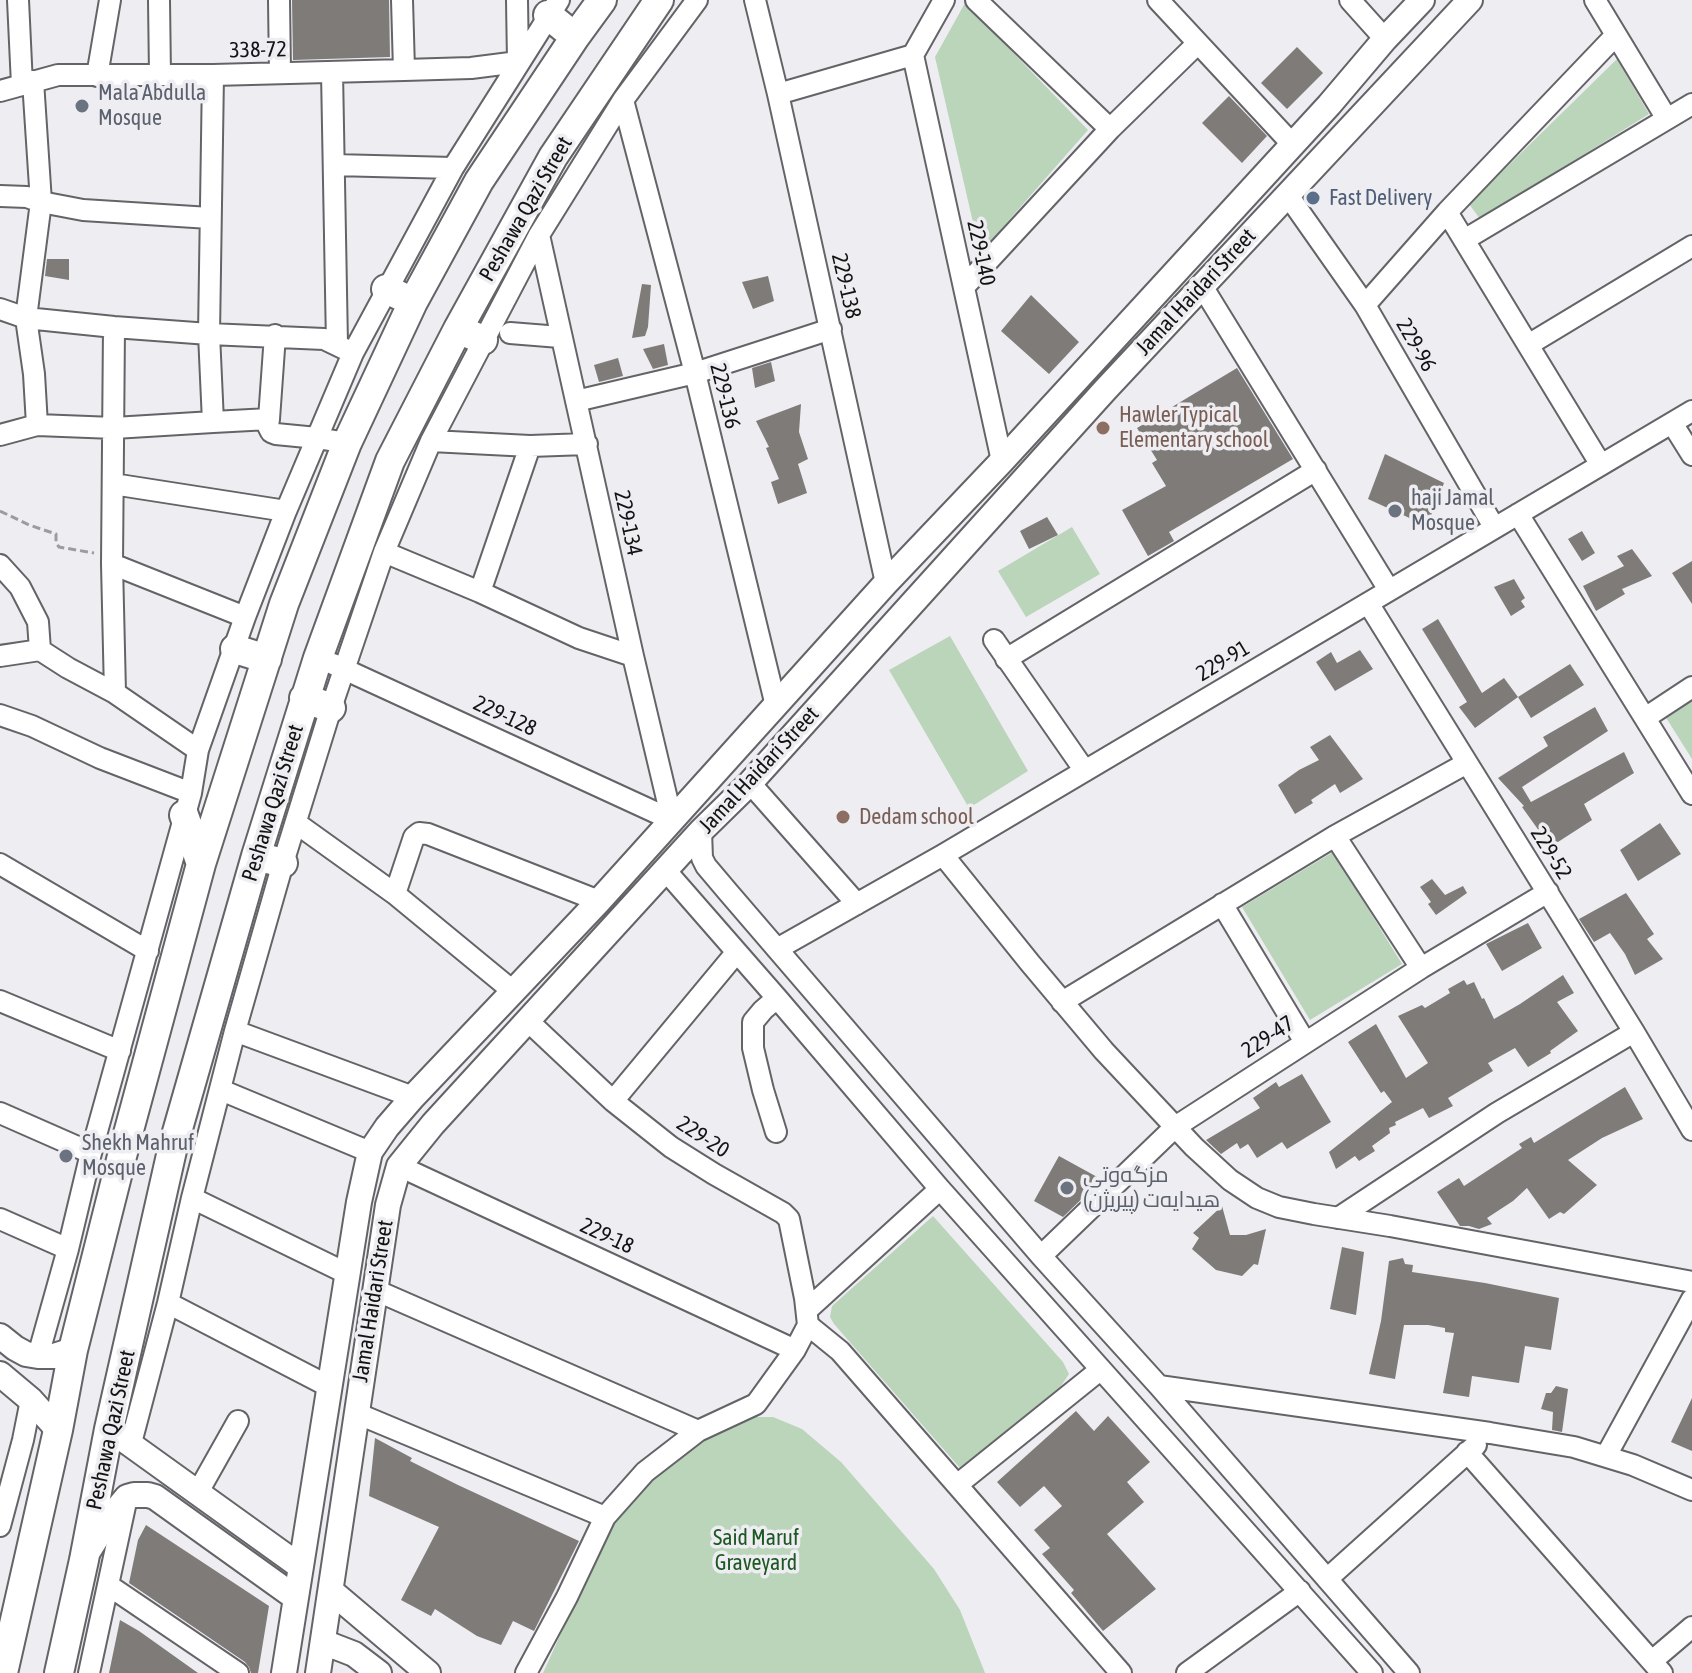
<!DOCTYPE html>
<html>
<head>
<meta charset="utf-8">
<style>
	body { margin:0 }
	canvas { display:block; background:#eeedf2 }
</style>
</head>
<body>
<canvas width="1692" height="1673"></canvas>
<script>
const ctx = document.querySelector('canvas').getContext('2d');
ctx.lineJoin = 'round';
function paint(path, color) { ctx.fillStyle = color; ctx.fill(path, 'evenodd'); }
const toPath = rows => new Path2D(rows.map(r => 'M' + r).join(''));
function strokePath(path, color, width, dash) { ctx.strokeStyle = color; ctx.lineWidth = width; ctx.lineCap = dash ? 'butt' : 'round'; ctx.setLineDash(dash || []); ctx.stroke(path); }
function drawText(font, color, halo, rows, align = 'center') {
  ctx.font = font + ' "Asap Condensed",Cairo,sans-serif'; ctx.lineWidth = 7; ctx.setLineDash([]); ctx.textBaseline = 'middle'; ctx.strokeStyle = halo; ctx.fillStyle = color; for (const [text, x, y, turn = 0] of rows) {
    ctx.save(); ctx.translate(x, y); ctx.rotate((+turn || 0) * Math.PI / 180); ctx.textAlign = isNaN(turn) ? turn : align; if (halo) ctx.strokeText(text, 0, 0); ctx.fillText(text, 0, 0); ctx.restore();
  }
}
paint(toPath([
	[965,3,1088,130,980,253,935,57],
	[1617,59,1649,114,1480,219,1469,204],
	[1072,527,1100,574,1026,617,998,571],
	[950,636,1028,771,969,808,889,670],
	[1692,700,1692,759,1665,716],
	[1333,852,1402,964,1310,1020,1242,907],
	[933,1216,1063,1362,1069,1374,1061,1386,960,1468,834,1324,830,1317,832,1306],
	[754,1417,773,1417,802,1429,841,1462,934,1569,960,1610,985,1673,543,1673,588,1574,616,1521,639,1491,669,1460,737,1422]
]), '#bad5ba');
paint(toPath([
	[292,0,389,0,390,57,293,60],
	[1297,47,1323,73,1287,109,1261,83],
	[1229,96,1267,136,1242,163,1202,123],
	[47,259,69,259,69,280,45,276],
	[768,276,774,301,753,309,742,282],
	[642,284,651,285,648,327,645,336,632,338],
	[1031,295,1079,342,1049,374,1001,331],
	[664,344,668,365,653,369,643,349],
	[618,358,623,376,599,382,594,365],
	[771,362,775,381,755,388,752,368],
	[1237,368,1293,459,1169,532,1174,541,1148,556,1122,510,1166,486,1152,463,1157,460,1137,428],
	[801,404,799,432,808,459,798,464,807,493,778,504,771,482,779,479,766,448,769,447,756,421],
	[1385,454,1444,483,1427,526,1368,499],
	[1047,517,1058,535,1029,549,1020,531],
	[1582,531,1595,553,1582,561,1568,539],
	[1632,549,1652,576,1622,589,1625,594,1596,611,1583,586,1624,566,1617,556],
	[1692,561,1692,604,1672,573],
	[1514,579,1525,598,1521,601,1525,607,1511,616,1494,587],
	[1438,619,1482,693,1504,678,1518,697,1475,728,1459,707,1467,702,1422,629],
	[1360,650,1373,669,1335,691,1316,662,1331,652,1337,663],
	[1570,664,1584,685,1531,718,1518,697],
	[1595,707,1608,731,1522,787,1531,802,1624,752,1634,773,1584,804,1592,820,1541,853,1536,839,1542,835,1522,807,1524,806,1498,778,1548,746,1543,737],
	[1330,735,1363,779,1340,793,1335,784,1311,800,1313,803,1295,814,1278,785,1299,770,1319,760,1310,747],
	[1660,823,1681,854,1638,881,1620,850],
	[1432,879,1445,895,1463,886,1467,893,1436,915,1428,904,1431,902,1420,887],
	[1626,893,1654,934,1647,939,1663,959,1635,975,1625,954,1610,933,1594,942,1579,919],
	[1528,923,1542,948,1502,971,1486,944],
	[1563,975,1574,993,1557,1002,1578,1031,1550,1051,1551,1053,1528,1067,1515,1048,1488,1063,1493,1071,1448,1098,1453,1106,1429,1118,1423,1108,1395,1122,1396,1125,1389,1128,1390,1133,1372,1146,1375,1151,1359,1161,1355,1156,1336,1169,1329,1152,1392,1102,1384,1091,1381,1093,1348,1042,1376,1024,1406,1078,1428,1063,1398,1016,1422,1005,1425,1008,1450,993,1448,989,1464,980,1467,985,1474,982,1482,999,1484,998,1494,1019,1520,1004],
	[1302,1074,1331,1122,1287,1149,1282,1142,1257,1158,1248,1144,1240,1149,1237,1143,1221,1154,1206,1140,1260,1108,1253,1098,1276,1082,1279,1087],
	[1625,1087,1643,1119,1602,1138,1568,1160,1597,1185,1564,1214,1560,1212,1549,1219,1527,1188,1513,1201,1487,1218,1492,1224,1479,1229,1469,1226,1460,1226,1437,1192,1459,1178,1464,1186,1522,1148,1519,1144,1531,1137,1534,1143],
	[1059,1156,1099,1178,1094,1187,1063,1217,1034,1201],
	[1222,1206,1230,1235,1246,1235,1266,1229,1258,1265,1254,1264,1242,1276,1216,1270,1192,1249,1199,1238,1193,1233],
	[1342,1247,1364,1252,1356,1315,1330,1309],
	[1403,1258,1405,1264,1413,1265,1412,1272,1485,1283,1559,1298,1551,1350,1525,1346,1519,1383,1472,1376,1469,1397,1443,1393,1454,1333,1445,1332,1445,1328,1428,1325,1404,1325,1395,1379,1369,1374,1381,1321,1389,1261],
	[1556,1386,1568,1389,1562,1432,1552,1430,1553,1412,1541,1409,1546,1393,1551,1393],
	[1692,1398,1692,1451,1671,1442],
	[1076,1411,1094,1431,1108,1416,1150,1462,1127,1482,1144,1502,1107,1534,1156,1589,1103,1631,1071,1593,1074,1590,1042,1554,1050,1548,1034,1530,1062,1506,1044,1486,1020,1507,997,1482],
	[375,1438,412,1458,410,1461,458,1485,579,1541,534,1631,513,1621,501,1645,477,1636,435,1609,431,1616,401,1600,439,1527,369,1496],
	[146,1525,269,1606,258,1673,251,1673,249,1667,245,1662,129,1583,138,1540],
	[120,1620,139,1631,198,1673,109,1673]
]), '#7f7b78');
const minor = toPath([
	[18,0,22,85],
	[159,0,160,75],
	[279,0,280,73],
	[402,0,404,70],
	[755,0,778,94,886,583],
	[976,0,1110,129],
	[1158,0,1293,145],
	[1350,0,1385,39],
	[1595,0,1667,119],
	[913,55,1002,461],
	[332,72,337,345],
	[97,76,110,0],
	[33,81,41,202,26,318,34,374,37,425],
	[0,91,58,75,213,75,404,70,471,68,518,62,517,0],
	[778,94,913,55,944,0],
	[623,100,695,373,776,706],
	[334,165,453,168],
	[1287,194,1365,305,1494,527],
	[0,196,27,197,41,202,83,210,210,218],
	[1447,212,1601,465],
	[539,235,633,656,672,820],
	[1464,240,1692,104],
	[1202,286,1389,590],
	[964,287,1110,129,1197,44],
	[1365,305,1447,212,1616,35],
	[0,309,26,318,114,327,209,334,324,339,353,353],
	[114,327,112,564,115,693],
	[510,333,560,337],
	[275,335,269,419,268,426,271,432,276,434,317,438,347,443],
	[1528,345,1692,246],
	[576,401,695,373,831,329],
	[213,422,269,419],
	[1672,423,1692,455],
	[0,435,37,425,114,428,213,422,209,334,213,75],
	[431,441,530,446,587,444],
	[113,484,286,511],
	[1518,514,1692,794],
	[384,552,480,592,579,638,633,656],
	[112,564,245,617],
	[0,565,20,587,38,622,40,650,68,668,115,693,198,750],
	[480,592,530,446],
	[1368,603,1634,1032,1692,1130],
	[994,640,1085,771],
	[0,656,40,650],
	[1006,659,1316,470],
	[333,664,672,820],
	[0,715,32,726,100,758,191,793],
	[1645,718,1692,687],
	[750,783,857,904],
	[296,823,395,894,514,992],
	[701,831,702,858,706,866,728,892,1041,1256,1159,1386,1409,1673],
	[1335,836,1421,968],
	[943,855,1030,963,1104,1051,1194,1147,1230,1180,1257,1198,1279,1207,1314,1214,1390,1226,1692,1282],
	[0,864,148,951],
	[666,871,777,998,940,1189,1372,1673],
	[395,894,414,837,419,833,428,834,599,901],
	[1222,904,1305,1042],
	[777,949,943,855,1692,411],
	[0,1001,120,1051],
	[1062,1002,1335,836,1467,763],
	[235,1031,413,1097],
	[221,1090,370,1152],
	[613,1101,736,953],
	[0,1113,91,1153],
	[776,1132,763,1090,753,1048,753,1022,763,1010,777,998],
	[399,1166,795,1350],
	[192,1198,348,1274],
	[1338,1218,1497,1113,1634,1032],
	[0,1219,68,1249],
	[1041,1256,1175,1127,1421,968,1548,892],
	[375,1290,698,1431],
	[168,1303,330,1387],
	[807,1310,940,1189],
	[808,1325,840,1351,1121,1673],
	[38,1356,68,1249,91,1153,191,793,198,750,245,617,286,511,353,353,453,168,559,0],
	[1159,1386,1490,1433,1574,1447,1633,1465,1692,1490],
	[356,1413,605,1517],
	[131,1443,168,1303,192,1198,235,1031,283,863,331,708,384,552,431,441,539,235,623,100,697,0],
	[1467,1452,1662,1673],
	[1606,1456,1692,1299],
	[957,1485,1100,1370],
	[198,1492,238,1421],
	[0,1526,23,1440,31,1400],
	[1327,1579,1476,1445],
	[108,1585,238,1673],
	[1652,1661,1692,1627],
	[89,1673,127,1497],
	[526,1673,567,1597,605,1517,645,1472,698,1431,756,1404,795,1350,808,1325,805,1298,789,1219,783,1213,714,1174,671,1147,613,1101,528,1021],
	[1187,1673,1300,1591]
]);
const major = toPath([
	[0,1336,15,1348,26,1354,38,1356,54,1356,73,1350],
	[0,1374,31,1400,58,1430],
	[109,1429,301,1567],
	[89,1550,108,1520,127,1497,134,1495,148,1495,155,1497,296,1598],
	[331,1591,428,1673],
	[323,1642,354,1654,379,1673],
	[284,1673,359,1202,370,1152,387,1127,413,1097,599,901,886,583,1002,461,1329,105,1385,39,1422,0],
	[318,1673,388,1205,399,1166,433,1124,701,831,750,783,1105,390,1470,0]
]);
const highway = toPath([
	[548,15,575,37],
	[386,289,413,302],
	[458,329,483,340],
	[235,649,267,659],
	[304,698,331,708],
	[184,815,201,864],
	[256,856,283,863],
	[3,1673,58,1430,73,1350,122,1156,201,864,284,604,347,443,413,302,479,181,575,37,602,0],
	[59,1673,84,1560,109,1429,173,1146,256,856,318,658,390,461,458,329,553,157,659,0]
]);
strokePath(minor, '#646367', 24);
strokePath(major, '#646367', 28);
strokePath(highway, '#646367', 32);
strokePath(toPath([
	[0,511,29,525,56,534,56,543,59,547,94,553]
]), '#9c9c9f', 3, [8, 4]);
strokePath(minor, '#fff', 20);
strokePath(major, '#fff', 24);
strokePath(highway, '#fff', 28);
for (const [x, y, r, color] of [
	[82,106,8,"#6b7280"],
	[1313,198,8,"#5c6f8a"],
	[1103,428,8,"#8d6e63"],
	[1395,511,8,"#6b7280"],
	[843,817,8,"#8d6e63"],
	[66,1156,8,"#6b7280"],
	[1067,1188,8,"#6b7280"]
]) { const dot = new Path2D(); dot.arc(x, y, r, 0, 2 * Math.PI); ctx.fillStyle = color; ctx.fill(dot); strokePath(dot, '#eeedf2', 3); }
drawText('22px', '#131314', '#eeedf2', [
	["338-72",258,50,-1],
	["Peshawa Qazi Street",526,209,-60],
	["229-140",981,253,78],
	["229-138",846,286,77],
	["Jamal Haidari Street",1196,292,-47],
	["229-96",1416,345,60],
	["229-136",725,396,76],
	["229-134",628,523,78],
	["229-91",1223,661,-31],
	["229-128",505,716,25],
	["Jamal Haidari Street",759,770,-47],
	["Peshawa Qazi Street",273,803,-73],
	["229-52",1551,853,58],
	["229-47",1268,1037,-33],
	["229-20",703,1137,33],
	["229-18",607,1236,25],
	["Jamal Haidari Street",373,1301,-81],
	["Peshawa Qazi Street",111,1430,-78]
]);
drawText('22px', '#5b616d', '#eeedf2', [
	["Mala Abdulla",98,93],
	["Mosque",98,118],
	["haji Jamal",1411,498],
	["Mosque",1411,523],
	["Shekh Mahruf",82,1143],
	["Mosque",82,1168],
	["مزگه‌وتی",1083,1175],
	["هیدایه‌ت (پیریژن)",1083,1200]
], 'left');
drawText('22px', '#4e5e75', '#eeedf2', [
	["Fast Delivery",1329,198]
], 'left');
drawText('22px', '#785e54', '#eeedf2', [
	["Hawler Typical",1119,415],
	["Elementary school",1119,440],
	["Dedam school",859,817]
], 'left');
drawText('22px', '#1d5822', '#eeedf2', [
	["Said Maruf",756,1538],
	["Graveyard",756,1563]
]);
</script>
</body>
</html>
